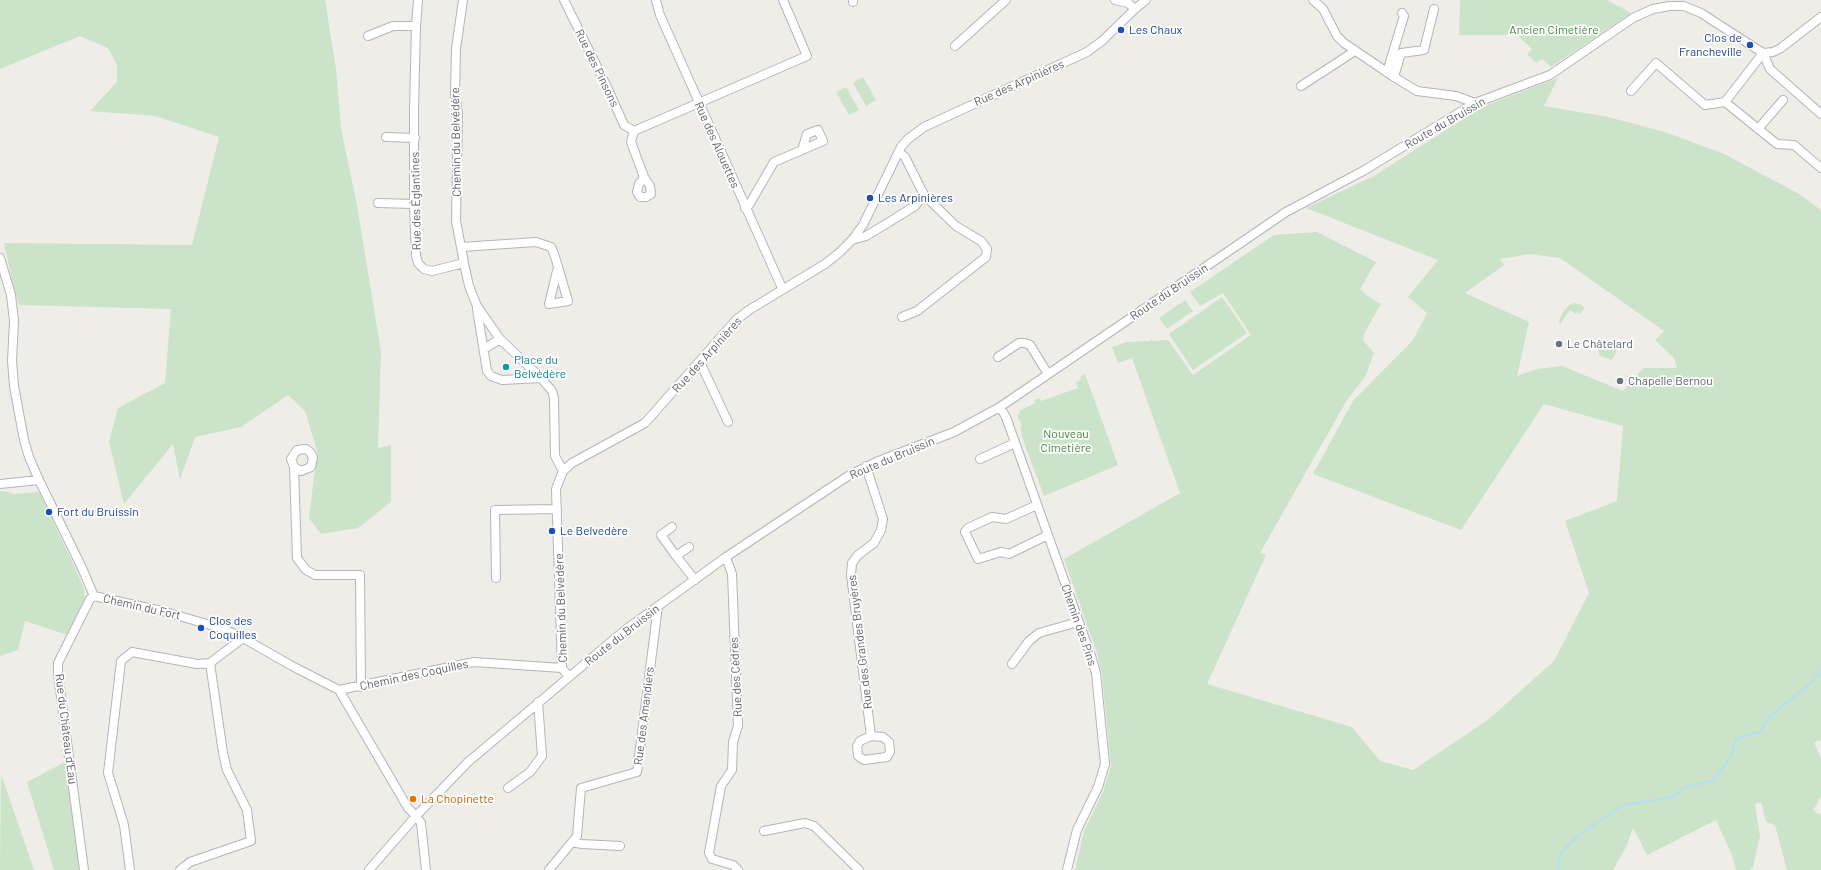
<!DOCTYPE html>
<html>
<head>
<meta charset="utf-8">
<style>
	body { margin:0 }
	canvas { display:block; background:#efede8 }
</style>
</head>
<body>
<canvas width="1821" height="870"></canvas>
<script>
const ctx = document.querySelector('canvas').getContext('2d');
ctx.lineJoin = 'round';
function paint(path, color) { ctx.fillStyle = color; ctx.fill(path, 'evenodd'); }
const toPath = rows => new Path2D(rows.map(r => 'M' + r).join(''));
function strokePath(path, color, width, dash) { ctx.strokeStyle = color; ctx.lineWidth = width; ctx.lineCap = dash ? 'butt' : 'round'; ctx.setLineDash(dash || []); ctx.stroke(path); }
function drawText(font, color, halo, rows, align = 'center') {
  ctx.font = font + ' Barlow,sans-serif'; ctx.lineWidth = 3.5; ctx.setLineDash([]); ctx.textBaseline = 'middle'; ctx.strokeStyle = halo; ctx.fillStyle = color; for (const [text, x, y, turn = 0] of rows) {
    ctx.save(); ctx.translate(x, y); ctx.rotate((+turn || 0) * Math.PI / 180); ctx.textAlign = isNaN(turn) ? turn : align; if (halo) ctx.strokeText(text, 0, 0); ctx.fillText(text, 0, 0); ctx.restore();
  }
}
paint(toPath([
	[0,0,325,0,336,69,341,129,357,205,381,352,378,448,391,445,391,502,358,528,321,534,309,518,314,477,318,454,305,411,288,395,241,427,195,437,180,480,173,444,124,504,109,442,118,408,165,383,171,309,19,305,13,284,4,243,192,245,219,137,155,116,90,111,117,82,117,65,108,48,80,36,0,69],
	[1460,0,1607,0,1631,13,1551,67,1542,59,1536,63,1527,54,1532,49,1517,35,1459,35],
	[863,77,876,100,866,106,853,83],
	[1558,78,1544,106,1608,117,1665,132,1724,154,1799,194,1821,210,1821,740,1814,742,1821,759,1821,797,1813,810,1821,815,1821,870,1787,870,1775,825,1766,822,1761,802,1755,804,1760,836,1753,867,1750,870,1736,870,1731,853,1716,820,1647,855,1633,828,1627,845,1613,870,1075,870,1084,831,1103,792,1111,766,1102,675,1097,653,1064,559,1180,493,1132,358,1118,363,1112,347,1127,342,1150,341,1151,339,1153,341,1168,340,1193,375,1251,335,1223,293,1200,306,1190,292,1274,235,1317,232,1376,262,1360,289,1366,295,1381,304,1364,334,1363,340,1374,353,1365,377,1347,400,1260,553,1266,555,1207,684,1352,727,1380,761,1413,770,1489,719,1554,661,1589,593,1565,521,1617,501,1623,426,1544,404,1461,530,1313,474,1353,401,1413,340,1427,313,1408,297,1438,260,1306,208,1374,176,1482,107],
	[1530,254,1560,258,1664,331,1655,340,1674,358,1677,368,1643,368,1623,391,1562,366,1537,369,1517,376,1529,322,1465,293,1504,265,1500,259],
	[846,87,859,110,849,115,836,92],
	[1222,297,1247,333,1193,370,1169,334],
	[1185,300,1193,311,1167,329,1159,318],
	[1574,303,1582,305,1585,308,1580,314,1577,312,1576,314,1570,310,1560,324,1559,321,1563,312,1568,306],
	[1601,339,1617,351,1612,360,1599,355,1598,346],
	[1085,374,1118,465,1044,496,1021,434,1022,433,1020,427,1022,426,1017,415,1020,414,1019,411,1035,403,1034,400,1039,398,1041,401,1078,388,1076,382,1081,380,1080,376],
	[0,491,4,491,15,494,39,492,76,570,84,589,85,600,67,635,25,621,18,650,0,656],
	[65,762,81,870,54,870,27,782],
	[1,774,34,870,0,870]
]), '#cbe3c8');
strokePath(toPath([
	[1558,870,1560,854,1580,834,1623,805,1673,797,1685,787,1712,781,1731,757,1736,739,1760,732,1769,717,1813,681,1821,671]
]), '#b3dff5', 2);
const minor = toPath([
	[418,0,416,26,414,110,414,204,416,256,418,263,424,269,432,271,464,263],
	[463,0,456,49,455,94,458,113,456,221,464,263,469,286,477,306,500,339,541,378,552,391,554,398,555,456,563,471],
	[564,0,608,89,624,125,634,131,807,56,783,0],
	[656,0,660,15,782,288],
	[1115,0,1128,3,1135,9],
	[1313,0,1323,9,1337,36,1344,43,1394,77,1417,91,1456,96,1475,103],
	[853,2,853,0],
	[368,36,393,26,416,26],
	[955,46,1006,0],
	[1763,53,1725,102,1777,144,1794,145,1821,168],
	[1763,53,1770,69,1821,114],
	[1387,72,1404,16,1402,13],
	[1394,77,1401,53,1424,50,1434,9],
	[1301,86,1355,51],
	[1631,91,1656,63,1705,105,1725,102],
	[1758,129,1783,100],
	[634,131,631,142,644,177,639,184,637,192,640,197,646,197,651,194,650,186,644,177],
	[386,137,415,138],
	[378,203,414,204],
	[745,208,749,205,774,162,823,141,818,130,807,134,802,150],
	[852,240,866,236,886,224,915,206,924,195,905,157,899,152],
	[461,247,536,242,551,247,553,251,556,260,558,267,568,301,549,304,558,267],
	[0,258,11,295,14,321,12,361,14,386,24,440,29,457,39,480,82,568,94,596],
	[477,309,487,371,491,376,502,380,541,378],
	[902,317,917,311,986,257,987,249,981,241,956,226,924,195],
	[484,349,500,339],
	[998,357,1019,343,1025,343,1030,345,1048,374],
	[700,362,728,422],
	[1000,407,1006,417,1091,656,1096,673,1105,764,1098,787,1077,830,1067,870],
	[980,459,1015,443],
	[866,466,883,519,881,530,874,543,858,555,852,563,851,575,871,736,883,737,889,742,890,752,887,757,864,760,858,756,857,746,860,741,871,736],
	[294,467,301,471,311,467,313,457,310,452,306,449,297,450,291,459,294,467,297,558,306,570,315,575,360,575,361,687],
	[0,484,39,480],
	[1037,505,1006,519,992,517,968,528,965,532,978,559,1001,552,1009,554,1048,535],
	[672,527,661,535,676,556],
	[689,547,676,556,695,580],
	[726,557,732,574,738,726,733,742,732,770,721,786,709,853,712,859,733,865,738,870],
	[496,578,495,510,557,509],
	[94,596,162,611,224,629,243,638,292,666,339,690,408,808,416,816,421,823,426,870],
	[1012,664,1029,641,1039,633,1078,622],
	[569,677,562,668,556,489,563,471,572,463,645,423,736,320,749,310,825,264,839,253,852,240,863,225,901,147,908,139,924,127,1087,52,1102,41,1135,9,1146,0],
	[339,690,474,662,562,668],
	[508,788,530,772,542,756,538,702],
	[764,831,805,823,814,826,859,870],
	[572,842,582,844,620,846],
	[84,870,58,674,58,663,90,599,94,596],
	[130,870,124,825,108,773,121,661,132,652,197,664,210,663,243,638],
	[180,870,190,862,251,841,247,810,227,770,223,753,210,663],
	[369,870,416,816,468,762,625,630,726,557,848,476,876,462,954,432,1000,407,1286,212,1363,171,1475,103,1550,75,1633,18,1653,9,1669,6,1684,6,1701,13,1763,53,1773,52,1781,48,1821,17],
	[549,870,577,836,581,788,637,772,658,606]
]);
strokePath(minor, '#b3b5b8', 10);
strokePath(minor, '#fff', 8);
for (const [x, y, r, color] of [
	[1121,30,4,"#1a4fb4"],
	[1750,45,4,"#1a4fb4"],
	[870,198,4,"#1a4fb4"],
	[1559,344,4,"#6b7280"],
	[506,367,4,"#0f9aa8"],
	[1620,381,4,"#6b7280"],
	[49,512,4,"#1a4fb4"],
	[552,531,4,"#1a4fb4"],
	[201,628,4,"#1a4fb4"],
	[413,799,4,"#e8710a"]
]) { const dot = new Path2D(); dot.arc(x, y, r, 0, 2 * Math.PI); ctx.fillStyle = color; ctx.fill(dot); strokePath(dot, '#fff', 1.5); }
drawText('12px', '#164399', '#fff', [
	["Les Chaux",1129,30],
	["Clos de",1742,38,"right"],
	["Francheville",1742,52,"right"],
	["Les Arpinières",878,198],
	["Fort du Bruissin",57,512],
	["Le Belvedère",560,531],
	["Clos des",209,621],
	["Coquilles",209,635]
], 'left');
drawText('12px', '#458342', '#fff', [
	["Ancien Cimetière",1554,30],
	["Nouveau",1066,434],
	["Cimetière",1066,448]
]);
drawText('12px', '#5f6366', '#fff', [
	["Rue des Pinsons",597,68,64],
	["Rue des Arpinières",1019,83,-24],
	["Route du Bruissin",1445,123,-30],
	["Chemin du Belvédère",456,142,-91],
	["Rue des Alouettes",717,145,66],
	["Rue des Églantines",416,201,-91],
	["Route du Bruissin",1169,292,-34],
	["Rue des Arpinières",707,355,-48],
	["Route du Bruissin",892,458,-23],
	["Chemin du Fort",142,607,13],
	["Chemin du Belvédère",561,608,-92],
	["Chemin des Pins",1079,625,71],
	["Route du Bruissin",622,635,-38],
	["Rue des Grandes Bruyères",860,642,-97],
	["Chemin des Coquilles",414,675,-12],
	["Rue des Cèdres",736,677,-93],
	["Rue des Amandiers",644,716,-83],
	["Rue du Château d'Eau",66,729,83]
]);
drawText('12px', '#5b616d', '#fff', [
	["Le Châtelard",1567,344],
	["Chapelle Bernou",1628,381]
], 'left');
drawText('12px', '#0d838f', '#fff', [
	["Place du",514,360],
	["Belvédère",514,374]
], 'left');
drawText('12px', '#c56008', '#fff', [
	["La Chopinette",421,799]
], 'left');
</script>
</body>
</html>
